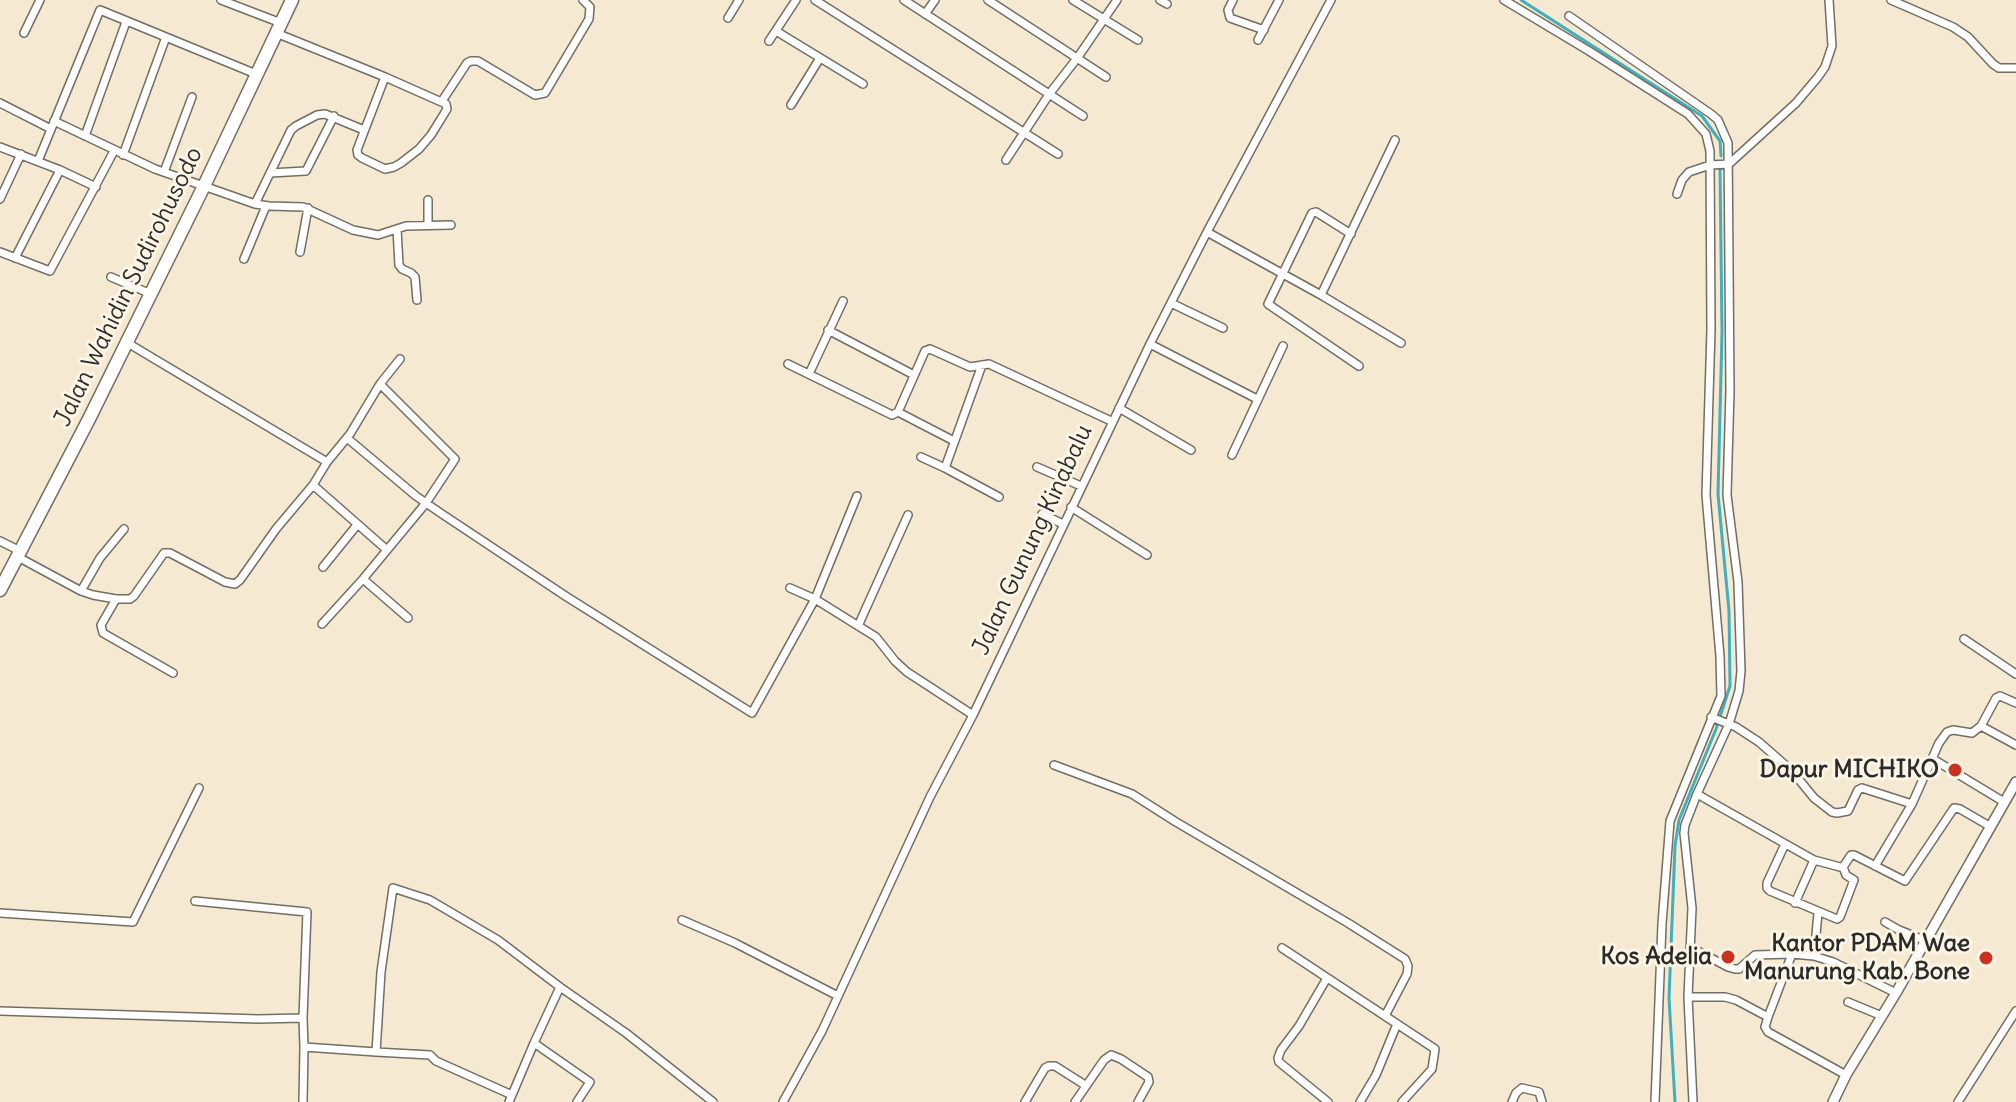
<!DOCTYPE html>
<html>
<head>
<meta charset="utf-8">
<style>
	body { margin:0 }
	canvas { display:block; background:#f5ead1 }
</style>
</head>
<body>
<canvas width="2016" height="1102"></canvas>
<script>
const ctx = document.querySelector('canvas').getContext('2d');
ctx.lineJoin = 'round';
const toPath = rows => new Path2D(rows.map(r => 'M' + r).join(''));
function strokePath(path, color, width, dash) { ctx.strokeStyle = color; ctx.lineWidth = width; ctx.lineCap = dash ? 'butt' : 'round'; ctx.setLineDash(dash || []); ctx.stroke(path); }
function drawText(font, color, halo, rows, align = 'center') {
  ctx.font = font + ' Delius,sans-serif'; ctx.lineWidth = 6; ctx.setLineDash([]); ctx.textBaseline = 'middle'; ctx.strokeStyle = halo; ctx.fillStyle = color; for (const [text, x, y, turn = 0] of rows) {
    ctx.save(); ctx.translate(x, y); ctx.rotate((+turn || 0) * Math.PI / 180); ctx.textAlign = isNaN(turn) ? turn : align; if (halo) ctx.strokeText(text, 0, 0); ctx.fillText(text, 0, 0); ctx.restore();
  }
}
strokePath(toPath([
	[1521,0,1702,116,1720,141,1721,156],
	[1675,1102,1669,998,1675,846,1679,820,1716,729,1730,686,1729,611,1718,494,1722,332,1720,169]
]), '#41afbe', 3);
const minor = toPath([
	[221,0,281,23],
	[815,0,1058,154],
	[904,0,1083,116],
	[988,0,1106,77],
	[1073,0,1138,40],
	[1160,0,1167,4],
	[1233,0,1228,10,1230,18,1264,30],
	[1504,0,1589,51,1688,114,1706,134,1710,151,1711,330,1706,495,1720,656,1721,696,1670,821,1662,924,1655,1102],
	[1891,0,1953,27,1968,37,1993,64,1999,68,2016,68],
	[925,14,935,0],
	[1569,16,1711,114,1718,120,1728,143,1730,391,1727,495,1738,582,1741,671,1739,691,1729,724,1697,794,1685,825,1684,833,1692,908,1688,997,1693,1102],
	[728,18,739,0],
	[776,31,863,84],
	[24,33,40,0],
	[276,33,385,77,446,104,447,109,444,114,431,135,419,149,401,163,394,167,385,169,362,158,358,155,357,150,385,77],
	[1258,40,1279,0],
	[769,41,796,0],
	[442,101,467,63,471,61,478,61,535,95,545,93,589,19,590,7,583,0],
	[0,103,51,129],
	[791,105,820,58],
	[54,121,155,169,255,204,291,130,296,126,317,115,325,114,364,130],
	[85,136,126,22],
	[0,147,60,170,96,187],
	[123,155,166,37],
	[1006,160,1050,93,1078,57,1117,0],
	[38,161,100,10,256,74],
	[164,172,192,97],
	[270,173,306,171,334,116],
	[1677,194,1682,180,1689,172,1710,165,1729,164,1796,103,1818,77,1825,67,1832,46,1829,0],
	[0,199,21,154],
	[428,200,428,224],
	[255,204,269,206,303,207,353,230,378,235,406,226,451,225],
	[397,229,399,265,402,269,411,273,415,277,417,300],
	[1207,232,1321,295,1401,343],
	[1351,234,1316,212,1312,213,1268,304,1359,366],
	[0,252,50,271,114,151],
	[300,252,308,208],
	[15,258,60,170],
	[244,259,266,206],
	[111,277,151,294],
	[1321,295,1395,140],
	[1171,303,1223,328],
	[828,330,914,375],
	[126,342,327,462,313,485,387,550],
	[1150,344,1257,399],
	[788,364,892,415,898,412,925,351,930,349,970,367,989,364,1111,421],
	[809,374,843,301],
	[380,384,400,359],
	[1119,408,1191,450],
	[898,412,954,441],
	[347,438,416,496,439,512,567,597,752,713,815,599,857,496],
	[1232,455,1283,346],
	[921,457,945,468,982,365],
	[1037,467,1081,486],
	[945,468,999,497],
	[1071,507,1147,555],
	[1042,514,1063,524],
	[0,541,20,551],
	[18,557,81,591,93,595,116,599,130,599,134,596,164,553,170,553,225,582,235,584,240,580,276,529,313,485],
	[323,567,357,525],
	[363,579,408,618],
	[790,588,815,599,876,637,895,661,907,672,973,715],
	[81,591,100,558,124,529],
	[116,599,101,625,103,633,173,673],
	[322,624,363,579,426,503,455,459,380,384,350,434,327,462],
	[858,626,908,515],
	[1964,639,2016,674],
	[1711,717,1736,727,1759,742,1792,771,1814,798,1832,812,1837,813,1848,811,1858,790,1862,788,1912,804,1939,743,1947,732,1953,730,1972,733,1981,726,2016,745],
	[1981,726,1996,698,2000,696,2016,703],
	[1933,759,2004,802],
	[1054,765,1132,794,1176,822,1348,923,1405,959,1408,966,1407,974,1385,1016],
	[1697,794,1814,860],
	[1785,844,1767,883,1767,888,1770,891,1837,919,1840,917,1854,880,1846,875,1843,867],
	[1875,866,1912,804],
	[195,901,307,912,303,1018],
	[1795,903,1814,860,1840,867,1843,867,1851,855,1854,855,1905,881,1954,808,1960,809,1991,827],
	[0,913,133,922,199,788],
	[682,920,735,943,838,996],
	[1885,922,1899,930,1926,941],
	[1690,947,1728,967,1735,969,1739,969,1755,955,1792,954,1814,956,1833,962,1896,993],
	[1282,948,1435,1049,1432,1069,1402,1102],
	[1814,956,1818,913],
	[1327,978,1299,1026,1281,1050,1278,1058,1279,1062,1328,1102],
	[1688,997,1725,997,1736,1000,1768,1017,1765,1027,1768,1032,1846,1075],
	[1848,1002,1882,1016],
	[0,1011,258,1019,303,1018,304,1047,303,1102],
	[1768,1017,1792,954],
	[534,1043,590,1082,577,1102],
	[304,1047,376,1052,381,972,393,888,430,900,498,940,560,987,626,1033,713,1102],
	[376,1052,430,1055,436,1061,512,1095],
	[509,1102,534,1043,560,987],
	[783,1102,822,1031,930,797,973,715,1150,344,1207,232,1331,0],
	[1025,1102,1045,1068,1049,1066,1055,1066,1085,1085],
	[1075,1102,1104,1060,1111,1055,1121,1059,1148,1077,1149,1082,1138,1102],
	[1360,1102,1376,1075,1397,1024],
	[1512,1102,1516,1093,1522,1088,1539,1092,1542,1102],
	[1958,1102,2016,1011]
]);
const tertiary = toPath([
	[1833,1102,1846,1075,1896,993,2016,782]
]);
const trunk = toPath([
	[0,590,89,419,204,186,292,0]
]);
strokePath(minor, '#726e65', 10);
strokePath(tertiary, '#726e65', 12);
strokePath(trunk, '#726e65', 15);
strokePath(minor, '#fff', 7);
strokePath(tertiary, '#fff', 9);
strokePath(trunk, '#fff', 12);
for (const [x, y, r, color] of [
	[1955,770,8,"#c8321e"],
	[1728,957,8,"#c8321e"],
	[1986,958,8,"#c8321e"]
]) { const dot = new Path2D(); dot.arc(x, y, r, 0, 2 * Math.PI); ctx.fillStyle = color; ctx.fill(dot); strokePath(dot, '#fcf5e5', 3); }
drawText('24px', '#2b2b2b', '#fcf5e5', [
	["Jalan Wahidin Sudirohusodo",129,287,-64],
	["Jalan Gunung Kinabalu",1033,540,-65]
]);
drawText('bold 24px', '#2b2b2b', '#fcf5e5', [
	["Dapur MICHIKO",1939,770],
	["Kantor PDAM Wae",1970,944],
	["Manurung Kab. Bone",1970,972],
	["Kos Adelia",1712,957]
], 'right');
</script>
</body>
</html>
